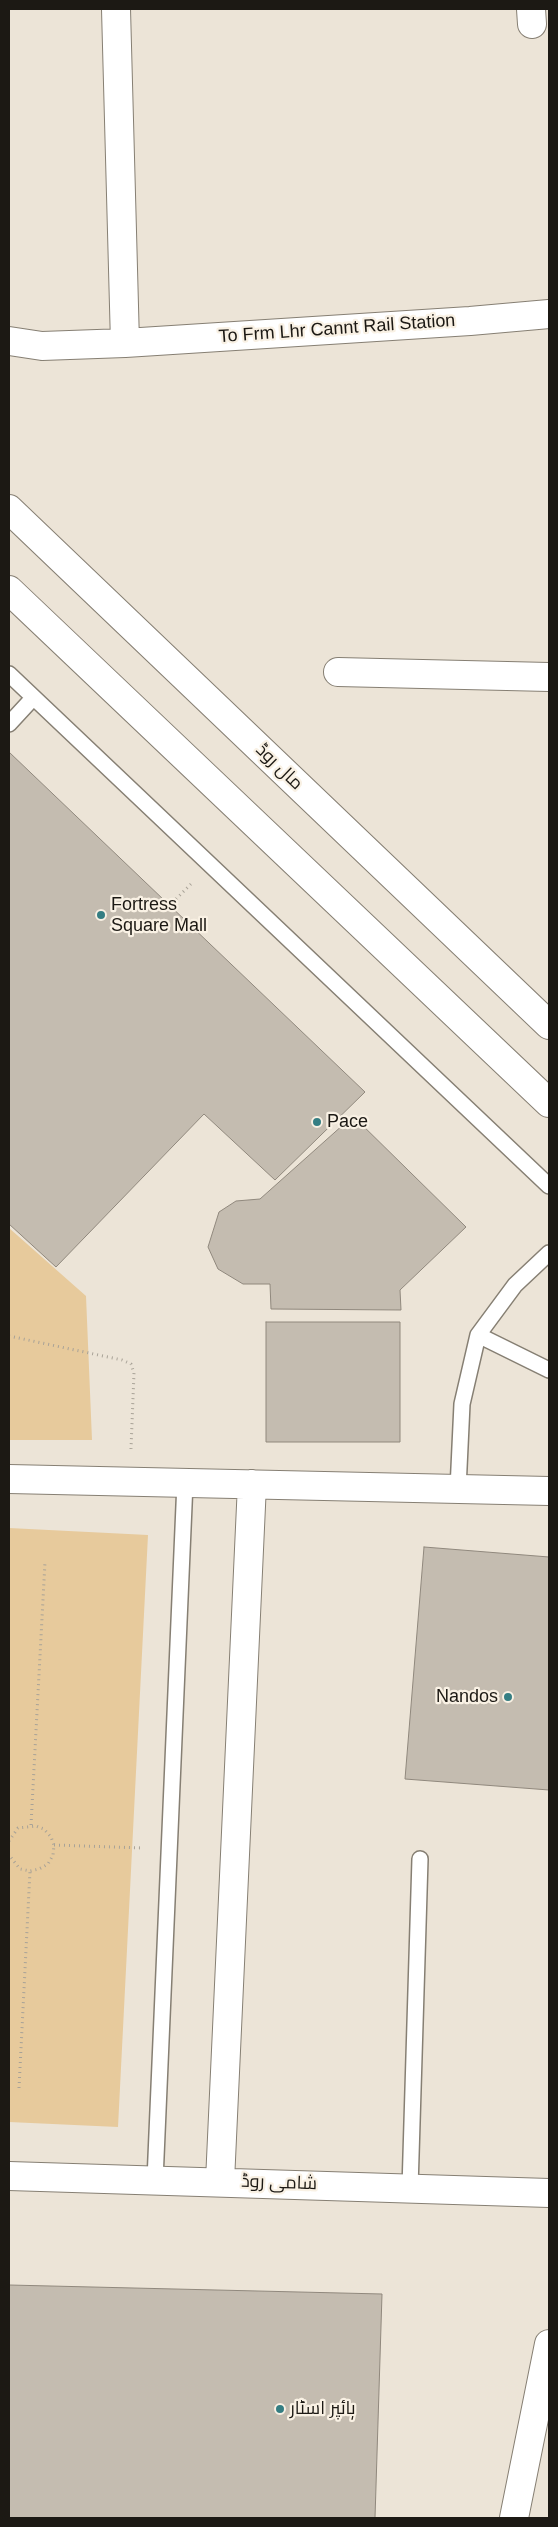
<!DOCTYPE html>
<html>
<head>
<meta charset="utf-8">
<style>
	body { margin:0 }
	#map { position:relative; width:558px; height:2527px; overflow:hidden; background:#ece4d7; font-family:Arial,sans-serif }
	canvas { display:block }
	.frame { position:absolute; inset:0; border:10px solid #1c1914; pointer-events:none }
</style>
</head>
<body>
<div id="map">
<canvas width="558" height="2527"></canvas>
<div class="frame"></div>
</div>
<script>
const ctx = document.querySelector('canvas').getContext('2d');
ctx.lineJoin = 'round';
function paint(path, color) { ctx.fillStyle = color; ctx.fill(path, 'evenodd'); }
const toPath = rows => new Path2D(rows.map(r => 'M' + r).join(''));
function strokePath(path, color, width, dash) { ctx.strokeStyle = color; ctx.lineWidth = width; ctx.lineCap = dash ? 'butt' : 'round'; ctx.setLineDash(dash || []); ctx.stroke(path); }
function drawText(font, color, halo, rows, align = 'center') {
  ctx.font = font + ' Arial,Cairo,sans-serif'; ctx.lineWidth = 4.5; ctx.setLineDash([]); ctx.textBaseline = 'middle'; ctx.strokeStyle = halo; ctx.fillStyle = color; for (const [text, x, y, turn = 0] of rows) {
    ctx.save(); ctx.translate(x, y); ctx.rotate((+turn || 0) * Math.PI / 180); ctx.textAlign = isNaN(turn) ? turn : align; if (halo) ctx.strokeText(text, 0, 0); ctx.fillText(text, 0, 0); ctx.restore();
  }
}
paint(toPath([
	[9,1228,86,1296,92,1440,9,1440],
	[9,1528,148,1535,118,2127,9,2122]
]), '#e7ca9c');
const building = toPath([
	[9,752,365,1092,275,1180,204,1114,56,1267,9,1224,9,752],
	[353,1116,466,1227,400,1290,401,1310,271,1309,270,1284,243,1284,218,1269,208,1247,219,1212,236,1201,260,1199,353,1116],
	[266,1322,400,1322,400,1442,266,1442,266,1322],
	[424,1547,549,1557,549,1790,405,1779,424,1547],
	[9,2285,382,2294,375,2518,9,2518,9,2285]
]);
paint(building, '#c4bcb0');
strokePath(building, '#90887d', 1);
const service = toPath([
	[9,674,549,1186],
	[9,724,33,698],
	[478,1335,549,1370],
	[458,1489,462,1404,478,1335,515,1285,549,1253],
	[155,2180,185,1482],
	[410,2188,420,1859]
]);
const minor = toPath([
	[116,9,125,343],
	[531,9,532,24],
	[9,341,42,346,125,343,470,321,549,314],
	[338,672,549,677],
	[9,1479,549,1491],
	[9,2176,549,2193],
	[220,2181,252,1484],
	[514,2518,549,2344]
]);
const secondary = toPath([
	[9,509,549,1025],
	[9,590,549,1103]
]);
strokePath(service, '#867f73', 18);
strokePath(minor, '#867f73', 30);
strokePath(secondary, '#867f73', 30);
strokePath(toPath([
	[169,906,192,883],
	[9,1336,122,1360,131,1364,134,1373,131,1449],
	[31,1825,45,1562],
	[9,1841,18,1828,36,1826,44,1829,51,1837,54,1845,53,1855,48,1864,39,1869,30,1871,20,1869,9,1855],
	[54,1845,143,1848],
	[19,2088,30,1871]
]), '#a8a297', 3, [1, 4]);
strokePath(service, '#fff', 15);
strokePath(minor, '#fff', 28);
strokePath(secondary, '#fff', 28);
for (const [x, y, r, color] of [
	[101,915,5,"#357e83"],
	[317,1122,5,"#357e83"],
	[508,1697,5,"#357e83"],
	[280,2409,5,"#357e83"]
]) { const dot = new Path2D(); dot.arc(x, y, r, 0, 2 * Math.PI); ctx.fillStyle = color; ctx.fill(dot); strokePath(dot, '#f9f1e4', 2); }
drawText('18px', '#1c1914', '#f9f1e4', [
	["To Frm Lhr Cannt Rail Station",337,329,-4],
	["مال روڈ",279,767,44],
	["شامی روڈ",279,2183,2]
]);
drawText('18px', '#1c1914', '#f9f1e4', [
	["Fortress",111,905],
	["Square Mall",111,926],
	["Pace",327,1122],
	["Nandos",498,1697,"right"],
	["ہائپر اسٹار",290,2409]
], 'left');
</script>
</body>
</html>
